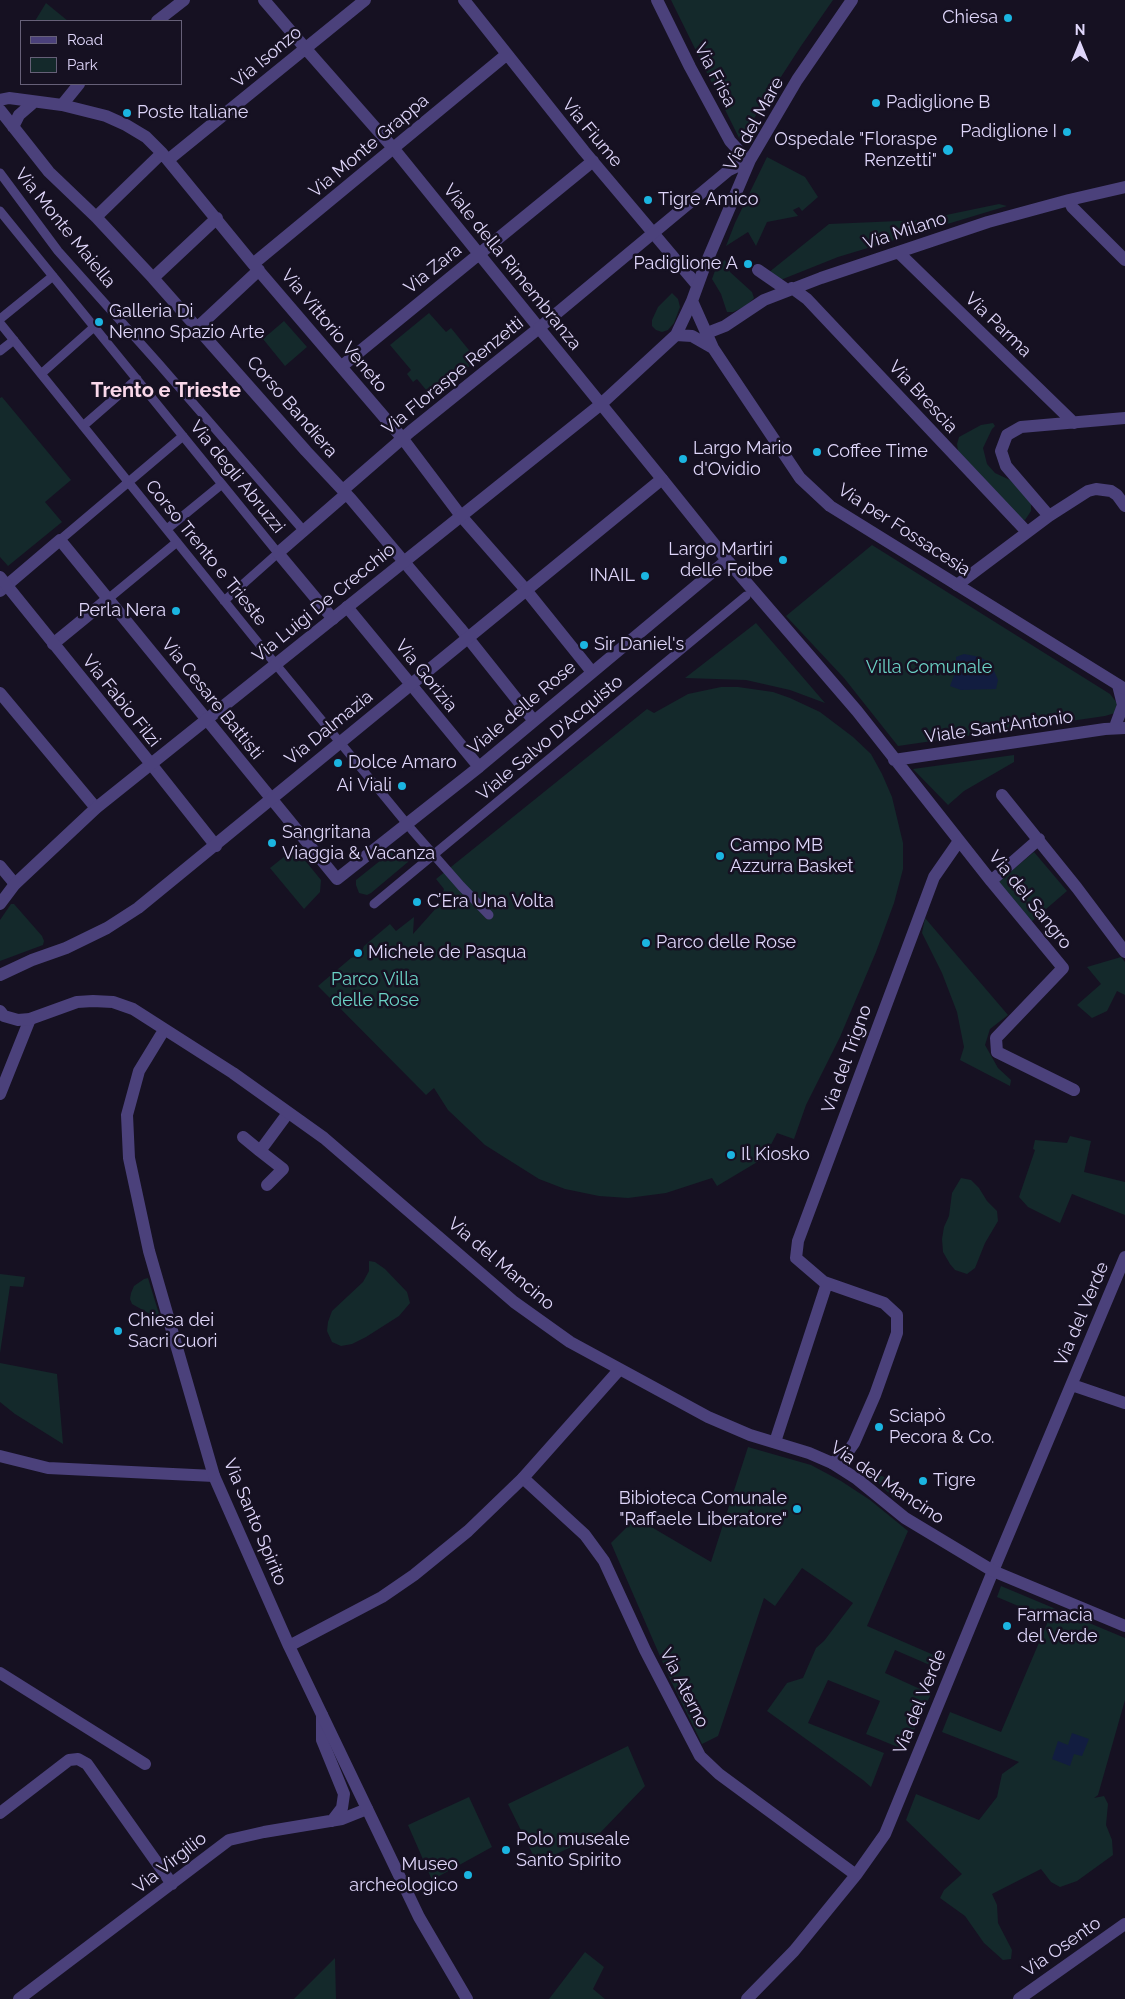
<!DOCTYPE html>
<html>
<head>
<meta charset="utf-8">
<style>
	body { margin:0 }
	#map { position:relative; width:1125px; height:1999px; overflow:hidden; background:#161122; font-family:Raleway,sans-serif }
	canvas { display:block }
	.legend { position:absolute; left:20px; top:20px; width:162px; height:65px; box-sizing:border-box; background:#161122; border:1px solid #666078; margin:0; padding:6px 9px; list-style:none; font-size:15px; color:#dfd6fa }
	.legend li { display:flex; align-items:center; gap:10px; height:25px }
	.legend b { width:25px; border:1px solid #666078 }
	.north { position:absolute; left:1055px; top:20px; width:50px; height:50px; -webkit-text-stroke:4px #161122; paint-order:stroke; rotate:0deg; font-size:14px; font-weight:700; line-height:20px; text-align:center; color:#dfd6fa }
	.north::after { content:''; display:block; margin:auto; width:18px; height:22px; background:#dfd6fa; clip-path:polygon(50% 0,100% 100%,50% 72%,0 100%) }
</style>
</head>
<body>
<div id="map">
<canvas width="1125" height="1999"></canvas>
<ul class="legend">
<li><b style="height:6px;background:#4b417b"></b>Road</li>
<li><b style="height:14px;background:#14292b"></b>Park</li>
</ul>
<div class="north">N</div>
</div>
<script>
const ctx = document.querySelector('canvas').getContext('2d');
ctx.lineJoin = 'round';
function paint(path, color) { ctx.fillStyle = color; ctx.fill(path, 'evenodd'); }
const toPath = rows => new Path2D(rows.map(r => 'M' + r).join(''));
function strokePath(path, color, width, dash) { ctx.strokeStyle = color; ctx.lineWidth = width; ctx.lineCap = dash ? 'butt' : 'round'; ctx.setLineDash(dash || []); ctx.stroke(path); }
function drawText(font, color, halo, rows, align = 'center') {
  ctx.font = font + ' Raleway,sans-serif'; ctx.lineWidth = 5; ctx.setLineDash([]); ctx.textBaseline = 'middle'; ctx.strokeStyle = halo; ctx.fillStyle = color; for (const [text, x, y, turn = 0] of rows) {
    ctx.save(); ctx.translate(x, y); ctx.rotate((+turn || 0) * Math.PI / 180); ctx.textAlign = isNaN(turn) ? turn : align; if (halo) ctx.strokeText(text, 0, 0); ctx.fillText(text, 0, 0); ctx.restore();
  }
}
paint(toPath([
	[671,0,833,0,801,46,740,140],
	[46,3,68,21,35,21],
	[767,157,805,177,818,197,802,211,799,207,793,210,798,216,767,222,756,246,748,232,726,246,735,223],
	[999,204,1007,206,838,257,778,281,768,273,829,224,922,220],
	[725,260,730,272,752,292,754,298,746,306,733,312,727,312,721,294,712,279,716,268],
	[672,293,678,299,680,307,674,323,668,330,662,332,656,330,652,326,652,320,658,307],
	[429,313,446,332,451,328,477,360,432,397,417,379,413,382,407,374,411,370,390,345],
	[284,321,307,347,285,366,263,339],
	[2,397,71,480,45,502,62,522,8,566,0,557,0,398],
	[993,423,995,426,992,429,983,448,987,464,995,473,1010,480,1027,496,1031,503,1031,511,1025,520,1021,519,958,451,957,444,959,437,981,425],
	[872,545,1110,694,1117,703,1115,713,1105,716,898,746,844,678,786,616],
	[756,623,825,703,790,690,746,680,685,678],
	[721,687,738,687,773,692,790,698,820,712,853,737,871,754,882,774,892,797,903,843,903,869,894,903,876,952,840,1037,806,1105,794,1139,777,1133,764,1158,717,1186,712,1178,666,1193,628,1198,599,1196,565,1189,539,1179,485,1145,448,1110,434,1088,426,1095,318,986,351,958,360,955,364,946,390,924,396,931,414,917,413,934,438,906,444,889,436,879,647,709,654,713,688,694],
	[1014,755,1014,762,964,791,948,805,913,769],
	[295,848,321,880,320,892,304,909,270,868],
	[396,848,404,849,407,852,410,857,408,862,371,893,367,895,359,893,356,885,356,880],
	[1034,852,1067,891,1031,922,997,883],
	[11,904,14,904,42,936,44,941,43,945,0,961,0,920],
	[925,918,1008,1015,990,1029,985,1045,998,1068,1011,1080,1010,1086,960,1060,964,1047,957,1012,942,973,922,933],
	[1121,957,1125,962,1125,995,1117,991,1107,1011,1092,1018,1077,1005,1101,984,1087,967],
	[1070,1136,1091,1141,1084,1172,1125,1182,1125,1215,1072,1194,1060,1223,1028,1207,1019,1197,1035,1150,1033,1149,1035,1140,1067,1143],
	[961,1178,971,1180,979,1188,987,1201,997,1211,998,1221,985,1243,975,1268,967,1274,955,1270,950,1264,943,1252,942,1239,944,1227,949,1216,952,1193],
	[369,1261,375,1262,385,1269,407,1292,410,1303,399,1316,366,1337,352,1344,341,1346,332,1342,327,1331,328,1322,332,1311,363,1282,369,1271],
	[0,1274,25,1277,23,1287,10,1286,0,1353],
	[148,1278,159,1314,157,1316,150,1314,132,1304,130,1299,131,1293,134,1286,144,1279],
	[0,1363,57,1374,63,1444,15,1414,0,1402],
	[748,1447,811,1465,841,1481,870,1500,908,1531,867,1626,936,1656,932,1666,895,1650,885,1673,931,1694,905,1750,866,1734,880,1701,828,1680,808,1723,884,1753,871,1787,863,1780,767,1711,787,1683,803,1678,816,1648,824,1641,853,1603,802,1568,775,1606,764,1598,718,1736,702,1744,669,1677,611,1543,636,1518,711,1562],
	[865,1470,901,1483,895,1499],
	[1001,1586,1125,1638,1125,1700,1098,1795,1094,1798,1104,1796,1108,1804,1106,1825,1112,1840,1113,1855,1077,1881,1060,1887,1051,1882,1041,1869,992,1894,997,1905,998,1923,1012,1950,1011,1959,1003,1960,984,1943,965,1916,940,1898,944,1890,962,1874,906,1820,916,1794,979,1820,997,1797,1002,1774,1019,1762,942,1732,950,1712,1001,1732,1049,1619,997,1597],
	[628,1746,645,1786,599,1834,537,1863,508,1804],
	[469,1797,492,1847,432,1880,408,1825],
	[585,1952,604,1967,593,1989,605,1999,549,1999],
	[335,1958,336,1999,294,1999]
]), '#14292b');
paint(toPath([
	[964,654,980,657,991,664,998,680,996,689,961,690,950,686,957,668,956,657],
	[1072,1733,1089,1739,1082,1756,1074,1754,1070,1766,1052,1759,1058,1741,1068,1745]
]), '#121d40');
strokePath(toPath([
	[0,173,58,251,159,364,303,530],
	[0,211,278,553,224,601],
	[0,319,53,276],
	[0,323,264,650,412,830,461,886,489,915],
	[0,351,14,340],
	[41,374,94,327],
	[83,426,137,379],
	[167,529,222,484],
	[60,540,183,436],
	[108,599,177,542],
	[374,904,746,596]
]), '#4b417b', 9);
strokePath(toPath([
	[264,0,306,49,394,149,539,328,411,431,343,490],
	[464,0,584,151,697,285],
	[157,21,184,0],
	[0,100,9,98,62,105,106,116,126,125,146,137,162,153,253,264,403,439,461,516,526,590,592,672],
	[62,105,79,84],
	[0,110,49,172,96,217,153,278,306,451,351,499,460,628,534,721],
	[13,127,19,115,34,102],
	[168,160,365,0],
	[1069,200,1072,207,1125,260],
	[96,217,162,153],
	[898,252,1074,423],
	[253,264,506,55],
	[758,270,787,290],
	[153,278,217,218],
	[792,288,807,299,1027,532],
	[198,327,259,270],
	[707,333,725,326,764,300,821,278,988,222,1069,200,1125,187],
	[342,366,593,161],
	[662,479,727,560,857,711,991,881,1063,968,996,1038,997,1052,1074,1090],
	[1049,516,1006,466,1001,451,1007,435,1021,427,1125,418],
	[957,585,1049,516,1088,491,1096,489,1111,491,1117,495,1125,506],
	[0,591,60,540,337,879,479,767,727,560],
	[347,607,479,767],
	[333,619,278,553,346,494],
	[53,644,108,599],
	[0,693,96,808],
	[1116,724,1123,705,1118,685],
	[894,760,1105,729,1125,728],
	[151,764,216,846],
	[1002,795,1077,888,1125,952],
	[0,866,15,884],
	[991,881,1039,839],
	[0,1094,30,1019],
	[243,1137,260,1151],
	[267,1185,283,1169,260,1151,288,1113],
	[1072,1385,1125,1403],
	[775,1442,827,1283],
	[0,1456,48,1468,214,1476],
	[832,1463,847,1453,854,1443,875,1395,897,1333,897,1315,884,1303,824,1282,796,1258,798,1241,934,877,959,841],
	[523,1478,585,1535,604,1561,645,1650,700,1756,719,1774,856,1875],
	[0,1673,145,1764],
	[322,1715,322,1740,344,1794,342,1808,332,1821],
	[0,1813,69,1760,78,1759,87,1764,172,1884],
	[19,1999,229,1840,264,1832,342,1819,367,1809],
	[747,1999,794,1951,856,1875,885,1834,993,1571,1125,1257],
	[1019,1999,1125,1924]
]), '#4b417b', 12);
strokePath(toPath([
	[657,0,690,67,730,141,740,152,750,160],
	[692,301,713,348,725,366,800,478,830,506,1125,689],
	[676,335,692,336,713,348],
	[0,577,151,764],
	[0,904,15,884,96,808,600,405,676,335,692,301,704,268,750,160,797,80,852,0],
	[0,975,32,960,66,948,107,928,138,908,662,479,539,328,729,170,750,160],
	[0,1011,4,1016,18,1020,30,1019,77,1002,93,1001,113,1002,133,1009,233,1073,324,1138,514,1302,570,1342,708,1417,750,1435,809,1453,832,1463,857,1479,905,1518,993,1571,1125,1626],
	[164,1030,139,1071,127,1115,129,1158,149,1251,214,1476,289,1646,419,1917,467,1999],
	[289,1646,382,1597,414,1575,468,1531,523,1478,619,1370]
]), '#4b417b', 12);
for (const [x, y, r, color] of [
	[1008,18,5,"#1bb5e1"],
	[876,103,5,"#1bb5e1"],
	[127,113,5,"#1bb5e1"],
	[1067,132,5,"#1bb5e1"],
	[948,150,6,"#1bb5e1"],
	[648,200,5,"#1bb5e1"],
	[748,264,5,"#1bb5e1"],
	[99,322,5,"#1bb5e1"],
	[817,452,5,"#1bb5e1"],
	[683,459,5,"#1bb5e1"],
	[783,560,5,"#1bb5e1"],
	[645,576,5,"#1bb5e1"],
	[176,611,5,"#1bb5e1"],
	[584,645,5,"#1bb5e1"],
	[338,763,5,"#1bb5e1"],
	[402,786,5,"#1bb5e1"],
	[272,843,5,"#1bb5e1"],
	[720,856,5,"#1bb5e1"],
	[417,902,5,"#1bb5e1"],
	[646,943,5,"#1bb5e1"],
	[358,953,5,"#1bb5e1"],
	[731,1155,5,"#1bb5e1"],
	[118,1331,5,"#1bb5e1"],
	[879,1427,5,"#1bb5e1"],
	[923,1481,5,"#1bb5e1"],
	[797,1509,5,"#1bb5e1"],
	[1007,1626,5,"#1bb5e1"],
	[506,1850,5,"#1bb5e1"],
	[468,1875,5,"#1bb5e1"]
]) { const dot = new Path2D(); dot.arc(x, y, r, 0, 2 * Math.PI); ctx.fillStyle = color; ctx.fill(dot); strokePath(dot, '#161122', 2); }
drawText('18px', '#dfd6fa', '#161122', [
	["Chiesa",998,18,"right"],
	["Padiglione B",886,103],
	["Poste Italiane",137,113],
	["Padiglione I",1057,132,"right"],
	["Ospedale \"Floraspe",937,140,"right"],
	["Renzetti\"",937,161,"right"],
	["Tigre Amico",658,200],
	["Padiglione A",738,264,"right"],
	["Galleria Di",109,312],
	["Nenno Spazio Arte",109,333],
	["Largo Mario",693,449],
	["d'Ovidio",693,470],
	["Coffee Time",827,452],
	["Largo Martiri",773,550,"right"],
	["delle Foibe",773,571,"right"],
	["INAIL",635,576,"right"],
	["Perla Nera",166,611,"right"],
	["Sir Daniel's",594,645],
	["Dolce Amaro",348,763],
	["Ai Viali",392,786,"right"],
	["Sangritana",282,833],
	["Viaggia & Vacanza",282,854],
	["Campo MB",730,846],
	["Azzurra Basket",730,867],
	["C’Era Una Volta",427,902],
	["Parco delle Rose",656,943],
	["Michele de Pasqua",368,953],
	["Il Kiosko",741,1155],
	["Chiesa dei",128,1321],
	["Sacri Cuori",128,1342],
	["Sciapò",889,1417],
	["Pecora & Co.",889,1438],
	["Tigre",933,1481],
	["Bibioteca Comunale",787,1499,"right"],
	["\"Raffaele Liberatore\"",787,1520,"right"],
	["Farmacia",1017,1616],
	["del Verde",1017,1637],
	["Polo museale",516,1840],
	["Santo Spirito",516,1861],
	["Museo",458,1865,"right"],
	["archeologico",458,1886,"right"]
], 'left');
drawText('18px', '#dfd6fa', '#161122', [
	["Via Isonzo",267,57,-40],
	["Via Frisa",715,75,62],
	["Via del Mare",754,124,-61],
	["Via Fiume",592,133,50],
	["Via Monte Grappa",369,146,-40],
	["Via Monte Maiella",65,228,51],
	["Via Milano",905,231,-18],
	["Viale della Rimembranza",512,267,51],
	["Via Zara",433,269,-39],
	["Via Parma",998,325,44],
	["Via Vittorio Veneto",334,331,50],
	["Via Floraspe Renzetti",453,376,-39],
	["Via Brescia",923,397,47],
	["Corso Bandiera",292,407,49],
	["Via degli Abruzzi",237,477,51],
	["Via per Fossacesia",904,530,33],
	["Corso Trento e Trieste",206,553,51],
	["Via Luigi De Crecchio",324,603,-39],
	["Via Gorizia",426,676,51],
	["Via Cesare Battisti",212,699,51],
	["Via Fabio Filzi",121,701,51],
	["Viale delle Rose",522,708,-40],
	["Viale Sant'Antonio",999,727,-8],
	["Via Dalmazia",329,728,-39],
	["Viale Salvo D'Acquisto",550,738,-40],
	["Via del Sangro",1030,900,51],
	["Via del Trigno",847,1059,-70],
	["Via del Mancino",501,1264,40],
	["Via del Verde",1082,1314,-67],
	["Via del Mancino",887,1483,34],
	["Via Santo Spirito",255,1522,67],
	["Via Aterno",684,1688,63],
	["Via del Verde",920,1702,-68],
	["Via Virgilio",170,1863,-38],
	["Via Osento",1062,1947,-35]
]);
drawText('18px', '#6bd2c5', '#161122', [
	["Villa Comunale",929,668],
	["Parco Villa",375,980],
	["delle Rose",375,1001]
]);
drawText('bold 20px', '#fad8ea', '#161122', [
	["Trento e Trieste",166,391]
]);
</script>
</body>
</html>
